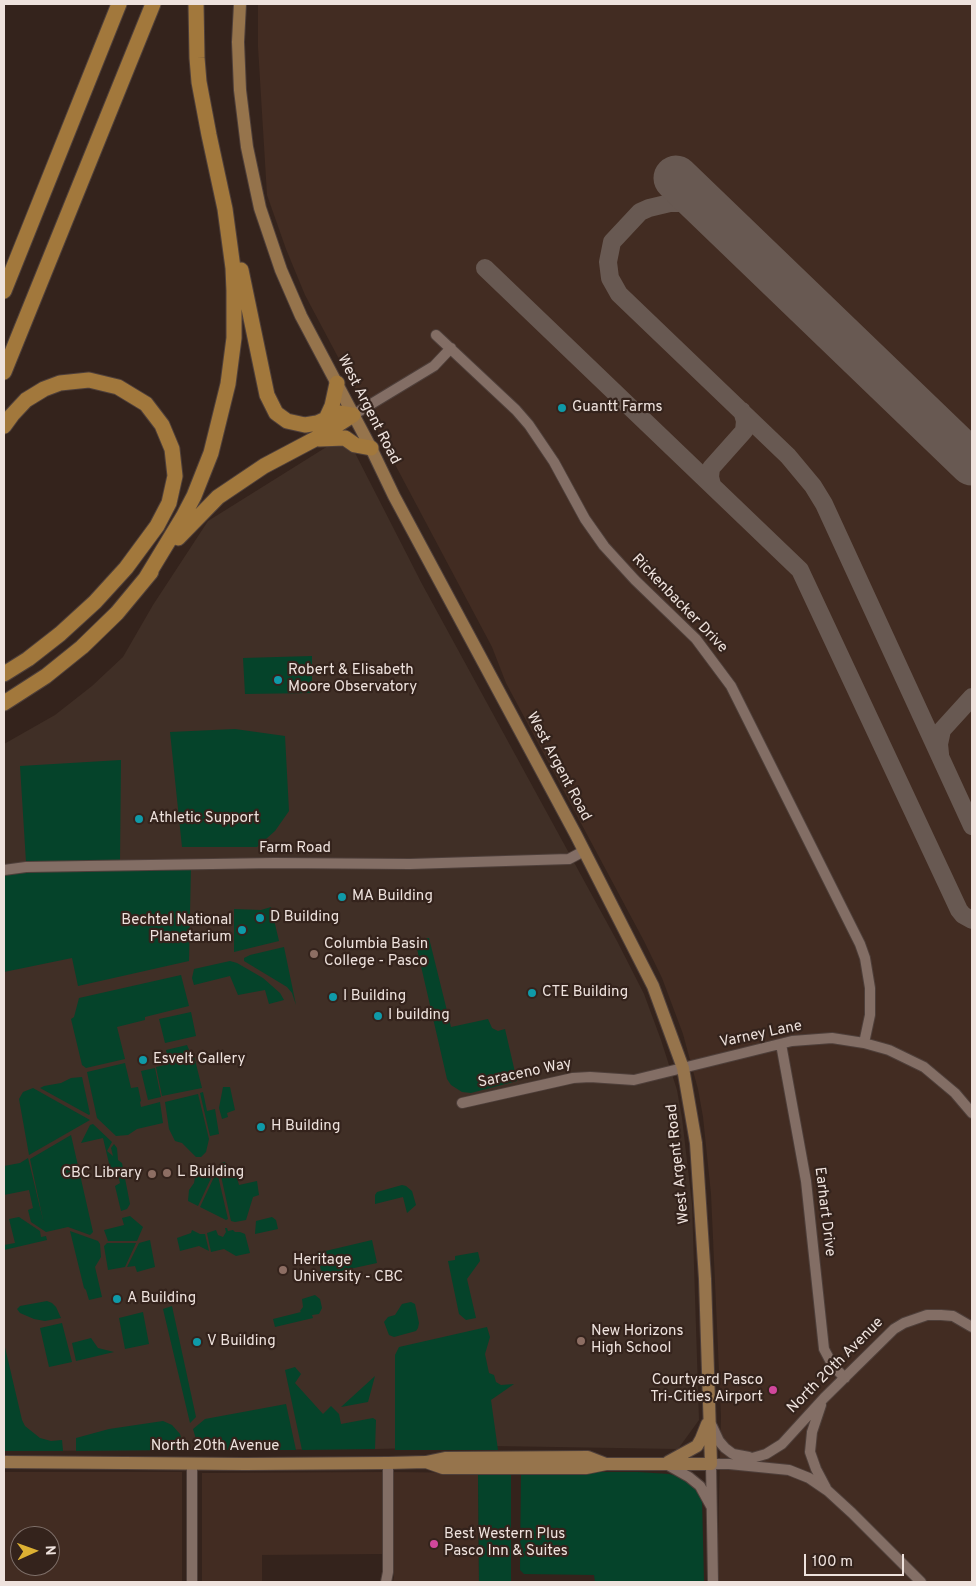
<!DOCTYPE html>
<html>
<head>
<meta charset="utf-8">
<style>
	body { margin:0 }
	#map { position:relative; width:976px; height:1586px; overflow:hidden; background:#34231c; font-family:Overpass,sans-serif }
	canvas { display:block }
	.frame { position:absolute; inset:0; border:5px solid #eee2dd; pointer-events:none }
	.north { position:absolute; left:10px; top:1526px; width:50px; height:50px; box-sizing:border-box; background:#34231c; border:1px solid #7e6f69; border-radius:50%; rotate:88deg; font-size:14px; font-weight:700; line-height:20px; text-align:center; color:#eee2dd }
	.north::after { content:''; display:block; margin:auto; width:18px; height:22px; background:#ddb133; clip-path:polygon(50% 0,100% 100%,50% 72%,0 100%) }
	.scale { position:absolute; left:804px; top:1554px; width:100px; height:22px; box-sizing:border-box; border:2px solid #eee2dd; border-top:0; padding-left:6px; font-size:15px; line-height:18px; white-space:nowrap; color:#eee2dd; -webkit-text-stroke:4px #34231c; paint-order:stroke }
</style>
</head>
<body>
<div id="map">
<canvas width="976" height="1586"></canvas>
<div class="frame"></div>
<div class="north">N</div>
<div class="scale">100 m</div>
</div>
<script>
const ctx = document.querySelector('canvas').getContext('2d');
ctx.lineJoin = 'round';
function paint(path, color) { ctx.fillStyle = color; ctx.fill(path, 'evenodd'); }
const toPath = rows => new Path2D(rows.map(r => 'M' + r).join(''));
function strokePath(path, color, width, dash) { ctx.strokeStyle = color; ctx.lineWidth = width; ctx.lineCap = dash ? 'butt' : 'round'; ctx.setLineDash(dash || []); ctx.stroke(path); }
function drawText(font, color, halo, rows, align = 'center') {
  ctx.font = font + ' Overpass,sans-serif'; ctx.lineWidth = 4.5; ctx.setLineDash([]); ctx.textBaseline = 'middle'; ctx.strokeStyle = halo; ctx.fillStyle = color; for (const [text, x, y, turn = 0] of rows) {
    ctx.save(); ctx.translate(x, y); ctx.rotate((+turn || 0) * Math.PI / 180); ctx.textAlign = isNaN(turn) ? turn : align; if (halo) ctx.strokeText(text, 0, 0); ctx.fillText(text, 0, 0); ctx.restore();
  }
}
paint(toPath([
	[258,4,972,4,972,1582,717,1582,721,1416,711,1194,703,1117,698,1089,683,1034,662,978,644,941,506,683,492,647,305,295,286,249,267,195,258,47],
	[4,1472,182,1472,182,1582,4,1582],
	[20,1536,50,1536,50,1566,20,1566],
	[382,1472,382,1554,262,1555,262,1582,202,1582,202,1473],
	[393,1472,478,1473,479,1582,393,1582,394,1576]
]), '#422c22');
paint(toPath([
	[336,441,354,451,422,584,617,941,644,994,661,1040,677,1090,682,1118,692,1204,699,1420,678,1449,494,1446,375,1449,4,1451,4,744,55,715,92,686,123,657,153,605,208,521]
]), '#402f26');
paint(toPath([
	[312,656,312,693,245,694,243,658],
	[235,729,285,736,289,811,275,831,257,847,182,847,170,732],
	[121,760,120,861,26,862,20,766],
	[191,866,189,961,78,986,72,958,4,972,4,873,36,868],
	[271,907,279,941,234,952,234,909,261,910],
	[429,938,451,1027,488,1019,492,1028,498,1031,505,1029,517,1081,471,1093,462,1092,451,1085,447,1079,415,940],
	[284,947,296,1005,292,993,287,987,244,961,244,958,250,955],
	[230,961,237,963,263,978,280,993,284,1000,269,1004,265,990,238,995,230,976,194,985,192,978,194,969],
	[181,975,189,1006,145,1017,145,1020,117,1027,125,1059,86,1068,82,1065,71,1019,74,1017,79,998],
	[191,1012,196,1036,165,1043,159,1019],
	[187,1045,192,1057,194,1056,202,1088,162,1096,156,1067,169,1064,166,1050],
	[125,1063,131,1088,138,1087,141,1101,140,1102,141,1107,160,1102,163,1123,137,1129,128,1135,116,1136,97,1118,87,1072],
	[155,1068,161,1097,148,1100,141,1071],
	[82,1077,90,1114,89,1115,40,1088,44,1086,61,1083,71,1078],
	[223,1087,230,1087,235,1110,227,1113,228,1117,222,1119,219,1108],
	[33,1088,90,1120,29,1155,19,1099,23,1092],
	[203,1092,207,1111,215,1109,219,1134,210,1136,200,1093],
	[198,1094,209,1139,206,1152,201,1157,196,1157,182,1143,175,1141,169,1129,165,1102],
	[93,1124,112,1142,107,1151,113,1156,111,1148,114,1144,117,1148,118,1160,122,1163,130,1204,127,1209,121,1211,115,1186,120,1183,118,1174,112,1176,103,1138,81,1143,90,1125],
	[71,1135,93,1232,90,1235,68,1227,46,1232,31,1222,28,1210,33,1208,29,1190,4,1195,4,1166,20,1163,28,1158,44,1224,30,1159],
	[225,1162,227,1175,236,1174,239,1185,257,1181,259,1195,253,1197,246,1220,235,1222,231,1221,219,1167,221,1163],
	[202,1168,213,1174,198,1206,188,1201,189,1190,194,1183,196,1172],
	[215,1175,218,1176,228,1219,226,1220,200,1207],
	[402,1185,406,1186,412,1191,416,1205,407,1213,403,1197,375,1204,375,1195,377,1192],
	[130,1216,143,1227,137,1241,108,1241,104,1230,124,1225,122,1218],
	[19,1217,40,1231,41,1237,46,1236,47,1240,4,1250,4,1245,15,1243,9,1219],
	[272,1217,276,1220,278,1229,255,1234,256,1221],
	[225,1228,227,1228,228,1231,233,1230,235,1232,240,1232,245,1234,250,1253,236,1256,224,1249,211,1252,207,1233,216,1230,218,1235,223,1237,226,1232],
	[192,1230,200,1234,205,1234,209,1251,199,1246,180,1251,177,1238,191,1233],
	[70,1231,98,1241,100,1244,101,1257,95,1267,102,1297,89,1300,86,1290,84,1288],
	[150,1240,155,1267,137,1272,135,1266,127,1267,139,1243],
	[372,1240,377,1263,322,1275,317,1253],
	[107,1243,136,1243,125,1267,108,1270,104,1246],
	[478,1252,480,1261,467,1279,476,1318,466,1320,459,1314,448,1261,455,1260,455,1256],
	[315,1295,320,1299,322,1308,319,1314,312,1315,313,1318,275,1327,273,1319,301,1312,300,1311,303,1307,302,1299],
	[47,1301,52,1303,56,1307,61,1318,45,1321,34,1319,20,1313,17,1309,20,1306],
	[411,1302,415,1304,419,1323,418,1328,416,1331,394,1337,389,1335,384,1322,388,1317,395,1315,402,1304],
	[172,1306,196,1417,190,1423,163,1309],
	[143,1312,149,1344,125,1349,119,1318],
	[62,1323,72,1362,49,1367,40,1328],
	[487,1327,490,1337,485,1354,489,1373,494,1375,496,1382,501,1385,514,1384,491,1400,498,1450,395,1450,395,1355,399,1347],
	[91,1338,98,1348,114,1352,76,1361,72,1343],
	[4,1343,22,1420,25,1426,40,1438,51,1441,62,1440,63,1451,4,1451],
	[295,1367,301,1374,295,1383,323,1414,331,1406,339,1414,341,1424,373,1418,376,1420,375,1449,302,1450,285,1370],
	[375,1376,368,1402,341,1407],
	[286,1404,296,1450,206,1450,198,1446,193,1429,205,1419],
	[163,1421,172,1425,180,1434,183,1444,180,1450,76,1451,76,1438,109,1429],
	[521,1472,638,1472,669,1474,685,1478,695,1486,702,1498,704,1582,595,1582,594,1575,524,1574,520,1570],
	[478,1473,511,1473,511,1582,479,1582]
]), '#05432a');
strokePath(toPath([
	[706,207,685,203,670,203,649,208,640,212,612,242,608,262,610,278,619,294,788,456,813,486,824,504,972,826],
	[485,268,800,570,959,910,963,915,972,920],
	[712,485,710,477,711,468,744,431,745,421,742,411],
	[940,754,939,744,942,730,972,697]
]), '#685952', 18);
strokePath(toPath([
	[676,178,972,463]
]), '#685952', 45);
const minor = toPath([
	[436,335,516,410,529,425,554,462,585,519,604,546,635,580,696,639,731,686,860,944,865,958,870,988,870,1015,864,1043],
	[353,415,434,366,451,348],
	[4,870,26,867,274,863,410,864,569,859,584,851],
	[781,1044,806,1181,824,1349,833,1366,845,1378],
	[462,1103,573,1078,590,1077,634,1080,792,1041,832,1038,864,1043,889,1050,924,1067,955,1093,972,1113],
	[821,1405,812,1432,810,1452,816,1469,826,1488],
	[712,1426,719,1441,725,1448,733,1454,749,1457],
	[735,1463,766,1454,782,1444,824,1398,894,1329,904,1323,927,1315,941,1315,953,1316,972,1327],
	[666,1464,689,1477,700,1486,711,1506],
	[192,1582,192,1464],
	[386,1582,388,1572,388,1463],
	[713,1582,711,1464,729,1464,789,1470,809,1478,828,1491,852,1513,921,1582]
]);
const major = toPath([
	[240,4,238,42,240,90,247,147,260,208,281,270,301,316,371,448,394,496,576,835,653,986,683,1068,696,1143,705,1279,711,1464,606,1464,586,1468,443,1468,426,1462],
	[4,1462,245,1464,388,1463,426,1462,445,1458,588,1457,606,1464],
	[668,1462,697,1446,701,1439,707,1424]
]);
const highway = toPath([
	[241,270,267,395,276,413,287,421,305,425,317,423,339,413,352,415],
	[4,291,119,4],
	[4,372,153,4],
	[326,419,332,406,337,383],
	[4,426,12,415,26,400,44,389,60,383,89,380,118,387,146,404,162,425,172,449,175,476,169,503,157,526,126,568,95,602,60,634,28,659,4,674],
	[319,439,345,438,355,445,371,448],
	[178,538,218,497,264,466,315,439,353,415],
	[146,578,183,517,194,496,211,453,228,384,234,338,234,291,233,268,225,209,209,135,199,82,197,58,196,4],
	[4,703,46,676,82,647,117,613,151,572]
]);
strokePath(minor, '#4e3f3a', 12);
strokePath(major, '#4e3f3a', 14);
strokePath(highway, '#4e3f3a', 17);
strokePath(minor, '#836e65', 10);
strokePath(major, '#96744c', 12);
strokePath(highway, '#a2783c', 15);
for (const [x, y, r, color] of [
	[562,408,5,"#0f9aa8"],
	[278,680,5,"#0f9aa8"],
	[139,819,5,"#0f9aa8"],
	[342,897,5,"#0f9aa8"],
	[260,918,5,"#0f9aa8"],
	[242,930,5,"#0f9aa8"],
	[314,954,5,"#8d6e63"],
	[532,993,5,"#0f9aa8"],
	[333,997,5,"#0f9aa8"],
	[378,1016,5,"#0f9aa8"],
	[143,1060,5,"#0f9aa8"],
	[261,1127,5,"#0f9aa8"],
	[167,1173,5,"#8d6e63"],
	[152,1174,5,"#8d6e63"],
	[283,1270,5,"#8d6e63"],
	[117,1299,5,"#0f9aa8"],
	[581,1341,5,"#8d6e63"],
	[197,1342,5,"#0f9aa8"],
	[773,1390,5,"#d1479c"],
	[434,1544,5,"#d1479c"]
]) { const dot = new Path2D(); dot.arc(x, y, r, 0, 2 * Math.PI); ctx.fillStyle = color; ctx.fill(dot); strokePath(dot, '#34231c', 2); }
drawText('15px', '#eee2dd', '#34231c', [
	["Guantt Farms",572,408],
	["Robert & Elisabeth",288,671],
	["Moore Observatory",288,688],
	["Athletic Support",149,819],
	["MA Building",352,897],
	["D Building",270,918],
	["Bechtel National",232,921,"right"],
	["Planetarium",232,938,"right"],
	["Columbia Basin",324,945],
	["College - Pasco",324,962],
	["CTE Building",542,993],
	["I Building",343,997],
	["I building",388,1016],
	["Esvelt Gallery",153,1060],
	["H Building",271,1127],
	["L Building",177,1173],
	["CBC Library",142,1174,"right"],
	["Heritage",293,1261],
	["University - CBC",293,1278],
	["A Building",127,1299],
	["New Horizons",591,1332],
	["High School",591,1349],
	["V Building",207,1342],
	["Courtyard Pasco",763,1381,"right"],
	["Tri-Cities Airport",763,1398,"right"],
	["Best Western Plus",444,1535],
	["Pasco Inn & Suites",444,1552]
], 'left');
drawText('15px', '#eee2dd', '#34231c', [
	["West Argent Road",368,410,63],
	["Rickenbacker Drive",679,604,46],
	["West Argent Road",558,767,62],
	["Farm Road",295,849],
	["Varney Lane",761,1035,-12],
	["Saraceno Way",525,1074,-12],
	["West Argent Road",679,1164,-96],
	["Earhart Drive",824,1212,83],
	["North 20th Avenue",836,1366,-45],
	["North 20th Avenue",215,1447]
]);
</script>
</body>
</html>
